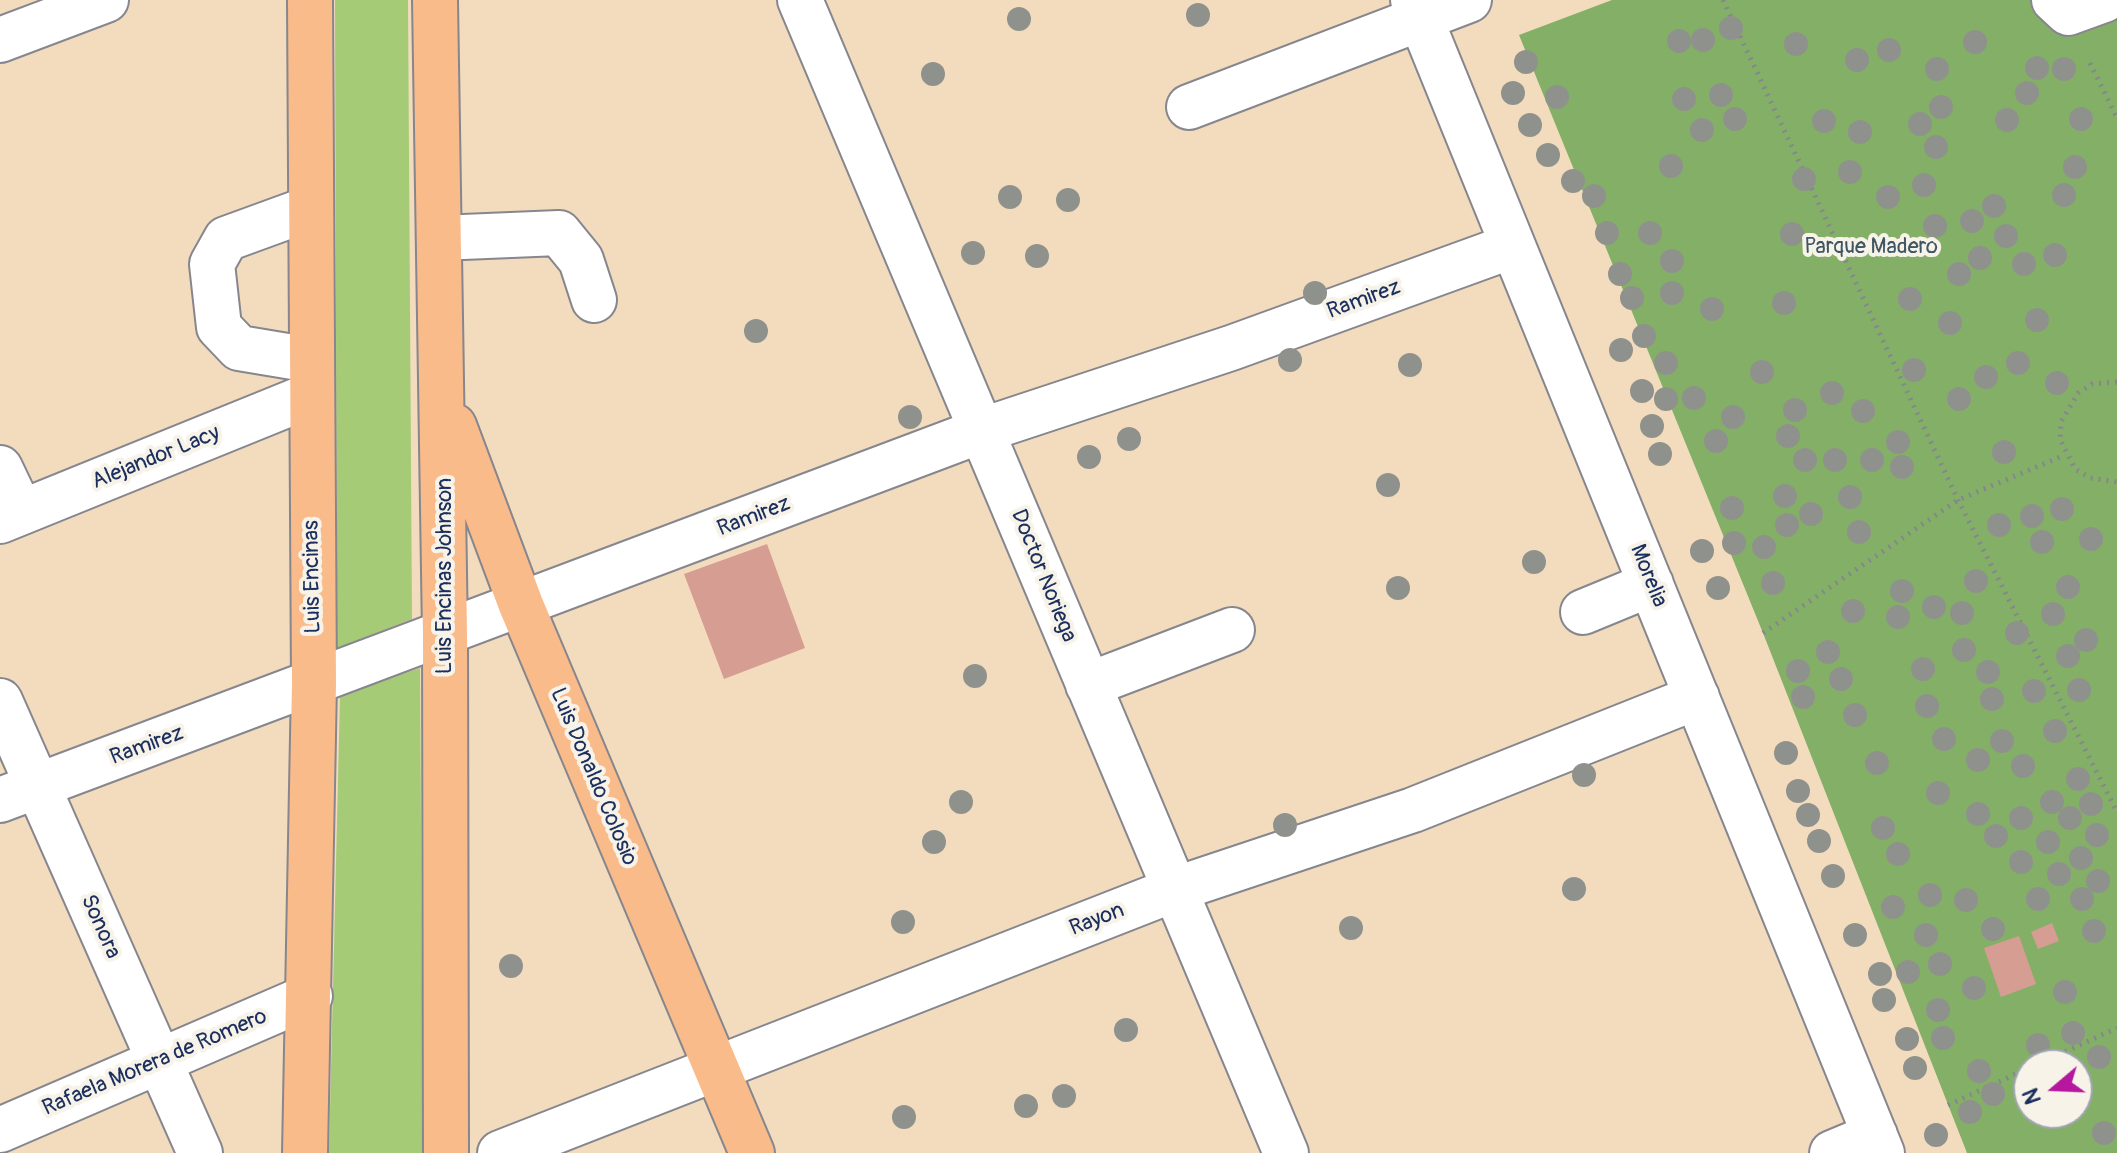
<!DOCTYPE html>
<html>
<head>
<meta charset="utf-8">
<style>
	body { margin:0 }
	#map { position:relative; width:2117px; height:1153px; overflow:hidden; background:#f2dcbd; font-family:Pangolin,sans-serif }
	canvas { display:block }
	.north { position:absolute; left:2013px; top:1049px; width:80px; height:80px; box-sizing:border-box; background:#f7f3e8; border:2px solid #9fa5b1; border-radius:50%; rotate:251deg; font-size:22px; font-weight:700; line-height:32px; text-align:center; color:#1b2f5e }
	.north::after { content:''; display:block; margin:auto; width:28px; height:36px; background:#b5179e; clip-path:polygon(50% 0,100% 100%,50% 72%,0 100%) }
</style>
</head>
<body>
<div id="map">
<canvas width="2117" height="1153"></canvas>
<div class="north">N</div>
</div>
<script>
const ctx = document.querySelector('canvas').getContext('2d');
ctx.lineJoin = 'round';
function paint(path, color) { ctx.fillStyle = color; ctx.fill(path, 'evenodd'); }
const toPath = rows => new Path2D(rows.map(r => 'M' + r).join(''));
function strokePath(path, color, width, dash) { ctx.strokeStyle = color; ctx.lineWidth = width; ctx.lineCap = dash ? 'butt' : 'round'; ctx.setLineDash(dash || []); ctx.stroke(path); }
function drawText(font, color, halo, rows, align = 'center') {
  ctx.font = font + ' Pangolin,sans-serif'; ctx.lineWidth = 8; ctx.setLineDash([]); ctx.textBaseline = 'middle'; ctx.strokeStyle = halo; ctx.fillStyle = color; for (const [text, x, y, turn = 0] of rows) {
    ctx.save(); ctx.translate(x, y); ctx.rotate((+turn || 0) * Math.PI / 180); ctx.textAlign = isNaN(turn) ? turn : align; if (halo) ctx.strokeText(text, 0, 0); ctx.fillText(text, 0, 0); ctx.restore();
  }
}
paint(toPath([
	[335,0,408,0,412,619,337,648],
	[420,668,423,1153,329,1153,340,696]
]), '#a5cb76');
paint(toPath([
	[1612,0,2117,0,2117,1153,1967,1153,1763,633,1519,35],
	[2029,1065,2077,1065,2077,1113,2029,1113]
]), '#84af67');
paint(toPath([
	[767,544,805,648,724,679,684,574],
	[2052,923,2059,941,2038,949,2031,932],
	[2019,936,2036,984,2001,997,1984,948]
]), '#d69d93');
const minor = toPath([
	[800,0,1286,1153],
	[1413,0,1882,1153],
	[2054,0,2068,13,2104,0],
	[0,40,106,0],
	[1189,107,1469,0],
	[311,208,226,239,212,264,219,327,239,348,311,360],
	[439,238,559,233,581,260,594,300],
	[0,468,21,512],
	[0,521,311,395],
	[1583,612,1651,584],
	[1088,685,1232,630],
	[0,701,200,1153],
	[0,800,983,430,1231,348,1512,246],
	[0,1130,310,996],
	[500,1153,1173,890,1413,810,1697,697],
	[1832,1153,1875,1135]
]);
const major = toPath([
	[435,0,445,634,446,1153],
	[454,426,521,605,752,1153],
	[305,1153,314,684,310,0]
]);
strokePath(minor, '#86868e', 48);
strokePath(major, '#86868e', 48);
strokePath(toPath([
	[1723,0,1958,500,2117,812],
	[2090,63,2117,118],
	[2117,382,2092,384,2078,393,2061,422,2060,439,2075,469,2090,478,2117,482],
	[1763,633,1958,500,2065,455],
	[2036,1065,2117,1028],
	[1948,1105,2029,1068]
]), '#86868e', 5, [2, 6]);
strokePath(minor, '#fff', 44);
strokePath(major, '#fabb8b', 44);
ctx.fillStyle = '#8f928c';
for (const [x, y] of [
	[1198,15],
	[1019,19],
	[1731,28],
	[1703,40],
	[1679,41],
	[1975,42],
	[1796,44],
	[1889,50],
	[1857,60],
	[1526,62],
	[2037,68],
	[1937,69],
	[2064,69],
	[933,74],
	[1513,93],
	[2027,93],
	[1721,95],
	[1557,97],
	[1684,99],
	[1941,107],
	[1735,119],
	[2081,119],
	[2007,120],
	[1824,121],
	[1920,124],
	[1530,125],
	[1702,130],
	[1860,132],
	[1936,147],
	[1548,155],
	[1671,166],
	[2075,167],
	[1850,172],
	[1804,179],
	[1573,181],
	[1924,185],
	[2064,195],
	[1594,196],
	[1010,197],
	[1888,197],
	[1068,200],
	[1994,206],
	[1972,221],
	[1935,226],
	[1607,233],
	[1650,233],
	[1792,234],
	[2006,236],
	[973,253],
	[2055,255],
	[1037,256],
	[1980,258],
	[1672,261],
	[2024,264],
	[1620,274],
	[1959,274],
	[1315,293],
	[1672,293],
	[1632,298],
	[1910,299],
	[1784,303],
	[1712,309],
	[2037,320],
	[1950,323],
	[756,331],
	[1644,336],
	[1621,350],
	[1290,360],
	[1666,363],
	[2018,363],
	[1410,365],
	[1914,370],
	[1762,372],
	[1986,377],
	[2057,383],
	[1642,391],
	[1832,393],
	[1694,398],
	[1666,399],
	[1959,399],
	[1795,410],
	[1863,411],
	[910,417],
	[1733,417],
	[1652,426],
	[1788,436],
	[1129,439],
	[1716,441],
	[1898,442],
	[2004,452],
	[1660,454],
	[1089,457],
	[1805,460],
	[1835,460],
	[1872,460],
	[1902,467],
	[1388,485],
	[1785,496],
	[1850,497],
	[1732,508],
	[2062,509],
	[1811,514],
	[2032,516],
	[1787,525],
	[1999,525],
	[1859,532],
	[2091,539],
	[2042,542],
	[1734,543],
	[1764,547],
	[1702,551],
	[1534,562],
	[1976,581],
	[1773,583],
	[2068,587],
	[1398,588],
	[1718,588],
	[1902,591],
	[1934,607],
	[1853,611],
	[1962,613],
	[2053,614],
	[1898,617],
	[2017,633],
	[2086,640],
	[1964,650],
	[1828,652],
	[2068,656],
	[1923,669],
	[1798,671],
	[1988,672],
	[975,676],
	[1841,679],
	[2079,690],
	[2034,691],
	[1803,697],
	[1992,699],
	[1927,706],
	[1855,715],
	[2055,731],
	[1944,739],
	[2002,741],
	[1786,753],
	[1978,760],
	[1877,763],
	[2023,766],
	[1584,775],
	[2078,779],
	[1798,791],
	[1938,793],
	[961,802],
	[2052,802],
	[2091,804],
	[1978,814],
	[1808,815],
	[2021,818],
	[2070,818],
	[1285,825],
	[1883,828],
	[2097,835],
	[1996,836],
	[1819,841],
	[934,842],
	[2048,842],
	[1898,854],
	[2081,858],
	[2021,862],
	[2059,874],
	[1833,876],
	[2098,881],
	[1574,889],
	[1930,895],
	[2038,899],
	[2082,899],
	[1966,900],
	[1893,907],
	[903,922],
	[1351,928],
	[1993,929],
	[2094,931],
	[1855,935],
	[1926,935],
	[1940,964],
	[511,966],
	[1908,972],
	[1880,974],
	[1974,988],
	[2065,992],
	[1884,1000],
	[1938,1010],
	[1126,1030],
	[2073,1033],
	[1943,1038],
	[1907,1039],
	[2038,1045],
	[2099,1057],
	[1915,1068],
	[1979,1071],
	[1993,1094],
	[1064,1096],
	[1026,1106],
	[1970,1112],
	[904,1117],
	[2104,1133],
	[1936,1135]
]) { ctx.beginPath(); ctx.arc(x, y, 12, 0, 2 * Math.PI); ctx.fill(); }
drawText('22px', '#3e5664', '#f7f3e8', [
	["Parque Madero",1871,247]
]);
drawText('22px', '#1b2f5e', '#f7f3e8', [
	["Ramirez",1364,300,-20],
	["Alejandor Lacy",156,458,-22],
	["Ramirez",754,517,-21],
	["Luis Encinas Johnson",445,576,-90],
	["Doctor Noriega",1043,576,68],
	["Morelia",1648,576,68],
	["Luis Encinas",313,577,-91],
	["Ramirez",147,746,-20],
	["Luis Donaldo Colosio",593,777,67],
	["Rayon",1097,920,-21],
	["Sonora",100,927,66],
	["Rafaela Morera de Romero",155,1063,-23]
]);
</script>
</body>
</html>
